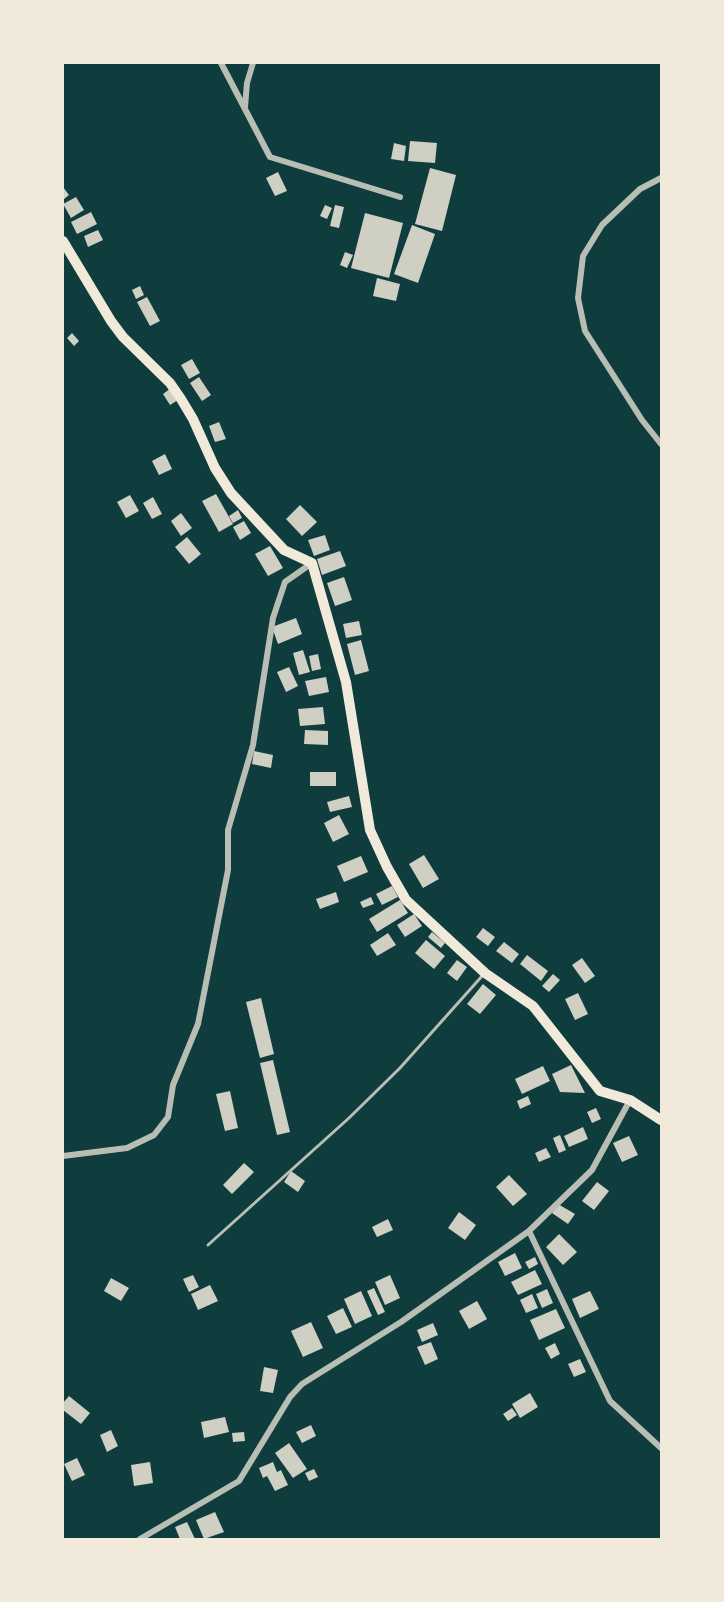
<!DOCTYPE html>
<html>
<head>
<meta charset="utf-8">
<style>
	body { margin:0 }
	#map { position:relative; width:724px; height:1602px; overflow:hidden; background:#0f3d3e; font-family:Signika,sans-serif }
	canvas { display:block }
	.frame { position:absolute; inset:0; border:64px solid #f1e9da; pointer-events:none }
</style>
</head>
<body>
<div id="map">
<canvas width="724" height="1602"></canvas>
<div class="frame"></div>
</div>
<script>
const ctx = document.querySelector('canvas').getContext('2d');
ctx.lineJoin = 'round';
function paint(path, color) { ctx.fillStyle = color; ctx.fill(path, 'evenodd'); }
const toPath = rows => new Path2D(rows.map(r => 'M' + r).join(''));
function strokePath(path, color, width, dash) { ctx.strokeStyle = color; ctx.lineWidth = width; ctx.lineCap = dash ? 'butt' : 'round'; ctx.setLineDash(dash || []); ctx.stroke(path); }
paint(toPath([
	[410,141,437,143,435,163,408,161],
	[394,143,406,146,404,161,391,159],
	[430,168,456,175,442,231,415,224],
	[278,172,287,191,275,196,266,178],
	[63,187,69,195,63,200],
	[76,197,84,210,71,218,63,204],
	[325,205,332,208,327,219,320,216],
	[335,205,344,207,339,228,330,226],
	[91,212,97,224,77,234,71,222],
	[365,213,403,223,389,278,351,268],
	[412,225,435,234,418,283,394,274],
	[98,230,103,240,88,247,84,236],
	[345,252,353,255,347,268,340,265],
	[377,278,400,284,396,301,373,296],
	[140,286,144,295,136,299,132,290],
	[147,297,160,321,150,326,137,302],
	[72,333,79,341,74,346,67,338],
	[192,359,200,373,189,379,181,365],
	[199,377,211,395,202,401,190,383],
	[171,388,178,400,170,405,163,394],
	[219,422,226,439,215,442,209,426],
	[165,454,172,469,159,475,152,461],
	[216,494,233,524,219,532,202,501],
	[130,495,139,511,126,518,117,502],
	[153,497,162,514,152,519,143,503],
	[300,505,317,522,302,536,286,519],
	[238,510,242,518,233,523,229,516],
	[181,513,192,528,181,536,171,521],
	[244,521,251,533,240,540,233,527],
	[325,535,330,550,314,556,308,540],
	[187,537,201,554,189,564,175,547],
	[270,546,283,568,268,576,255,554],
	[340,551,346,566,322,575,317,559],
	[344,577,352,600,335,606,327,583],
	[296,618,302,634,278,644,272,627],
	[359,621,362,635,346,638,343,624],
	[361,640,369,671,355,675,347,644],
	[303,650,310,672,299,675,293,653],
	[318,654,321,669,312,671,309,656],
	[289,667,298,686,286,692,277,672],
	[326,677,329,692,309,696,305,681],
	[323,707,325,724,300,726,298,709],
	[305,730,328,731,328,745,304,744],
	[254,751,273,755,271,768,252,764],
	[310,772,336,772,336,786,310,786],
	[349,796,352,807,330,812,327,802],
	[339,815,349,834,333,842,324,823],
	[424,855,439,879,423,888,409,864],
	[361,856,368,872,344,882,337,866],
	[392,886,398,897,382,905,376,894],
	[336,892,339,902,320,909,316,899],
	[371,897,374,904,363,908,360,902],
	[400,900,408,913,377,932,369,919],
	[414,914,422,926,405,937,397,925],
	[483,928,495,937,488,946,476,937],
	[432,932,445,943,441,948,428,937],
	[388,933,396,945,377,956,370,945],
	[426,940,445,956,434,969,415,953],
	[504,942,519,954,512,963,496,951],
	[527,955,548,971,541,981,520,964],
	[582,958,595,976,585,983,572,965],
	[457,960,467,967,457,981,447,973],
	[553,974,560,980,549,992,542,986],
	[483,984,496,995,480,1014,467,1004],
	[578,993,588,1014,575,1020,565,999],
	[261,998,274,1054,260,1058,246,1002],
	[273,1060,290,1132,277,1135,260,1063],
	[571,1065,585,1093,560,1092,552,1074],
	[543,1066,550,1081,522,1094,515,1079],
	[230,1091,238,1128,225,1131,216,1094],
	[528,1096,531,1104,520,1109,517,1101],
	[596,1108,601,1119,592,1123,587,1112],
	[583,1127,588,1139,569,1147,564,1136],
	[560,1135,566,1150,559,1153,553,1138],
	[629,1136,638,1155,622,1162,613,1143],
	[546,1148,551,1157,539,1162,535,1153],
	[244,1163,254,1172,232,1194,223,1185],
	[291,1171,305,1181,298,1192,284,1182],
	[509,1175,527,1194,513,1206,496,1187],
	[597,1182,609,1191,594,1210,582,1201],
	[558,1204,575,1214,568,1224,552,1213],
	[459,1212,476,1225,465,1240,448,1228],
	[388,1219,393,1230,377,1237,372,1227],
	[559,1234,577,1252,563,1265,546,1247],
	[515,1253,522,1268,505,1276,498,1262],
	[535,1257,538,1264,529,1269,525,1262],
	[535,1270,542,1284,518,1295,511,1282],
	[193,1275,199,1287,189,1292,183,1279],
	[390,1275,400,1298,385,1305,375,1282],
	[111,1278,129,1288,121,1301,104,1291],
	[210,1285,218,1301,198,1310,191,1294],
	[374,1288,385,1312,378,1315,367,1291],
	[547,1289,553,1303,542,1308,536,1294],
	[361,1291,372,1316,355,1324,344,1299],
	[590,1291,599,1309,580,1318,572,1299],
	[532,1294,538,1308,526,1313,520,1300],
	[477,1301,487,1319,469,1329,459,1311],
	[343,1308,352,1327,336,1334,327,1316],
	[556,1309,565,1328,539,1340,530,1320],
	[311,1322,323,1348,303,1357,291,1331],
	[433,1323,438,1335,422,1342,417,1330],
	[431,1342,438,1359,425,1365,417,1347],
	[555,1343,560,1354,551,1359,545,1348],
	[580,1359,586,1372,574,1377,568,1364],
	[264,1367,278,1370,273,1393,260,1391],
	[530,1393,538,1407,520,1418,512,1404],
	[69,1396,90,1413,81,1424,63,1410,63,1403],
	[512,1408,517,1415,508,1421,503,1414],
	[225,1417,229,1432,204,1438,201,1422],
	[311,1425,316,1436,302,1443,296,1432],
	[111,1430,118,1446,107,1452,100,1435],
	[244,1432,245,1441,233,1442,232,1433],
	[289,1443,307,1469,293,1478,275,1453],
	[77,1458,85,1475,72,1481,64,1464],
	[150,1462,153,1483,134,1486,131,1465],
	[273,1462,277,1472,281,1470,288,1485,275,1491,267,1476,263,1478,259,1468],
	[314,1469,318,1477,309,1481,305,1473],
	[215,1512,224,1532,204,1539,196,1520],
	[187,1522,195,1539,180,1539,175,1527]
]), '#cfcfc3');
strokePath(toPath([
	[208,1245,349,1118,400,1068,483,975]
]), '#b8beb3', 3);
strokePath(toPath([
	[221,63,270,157,400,197],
	[245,107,247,83,253,63],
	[661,178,640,189,602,225,583,256,578,298,585,331,642,420,661,444],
	[63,1156,127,1148,154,1135,168,1117,173,1085,198,1024,228,870,228,830,253,745,273,618,285,582,312,563],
	[529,1231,610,1401,661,1448],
	[140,1539,239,1481,290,1397,302,1384,401,1322,529,1231,592,1170,630,1100]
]), '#b8beb3', 6);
strokePath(toPath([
	[63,241,111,321,123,337,170,383,181,399,193,419,215,468,231,493,284,550,312,563,346,682,370,830,387,867,406,900,485,973,533,1006,600,1091,630,1100,661,1120]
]), '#f1e9da', 10);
</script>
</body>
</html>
